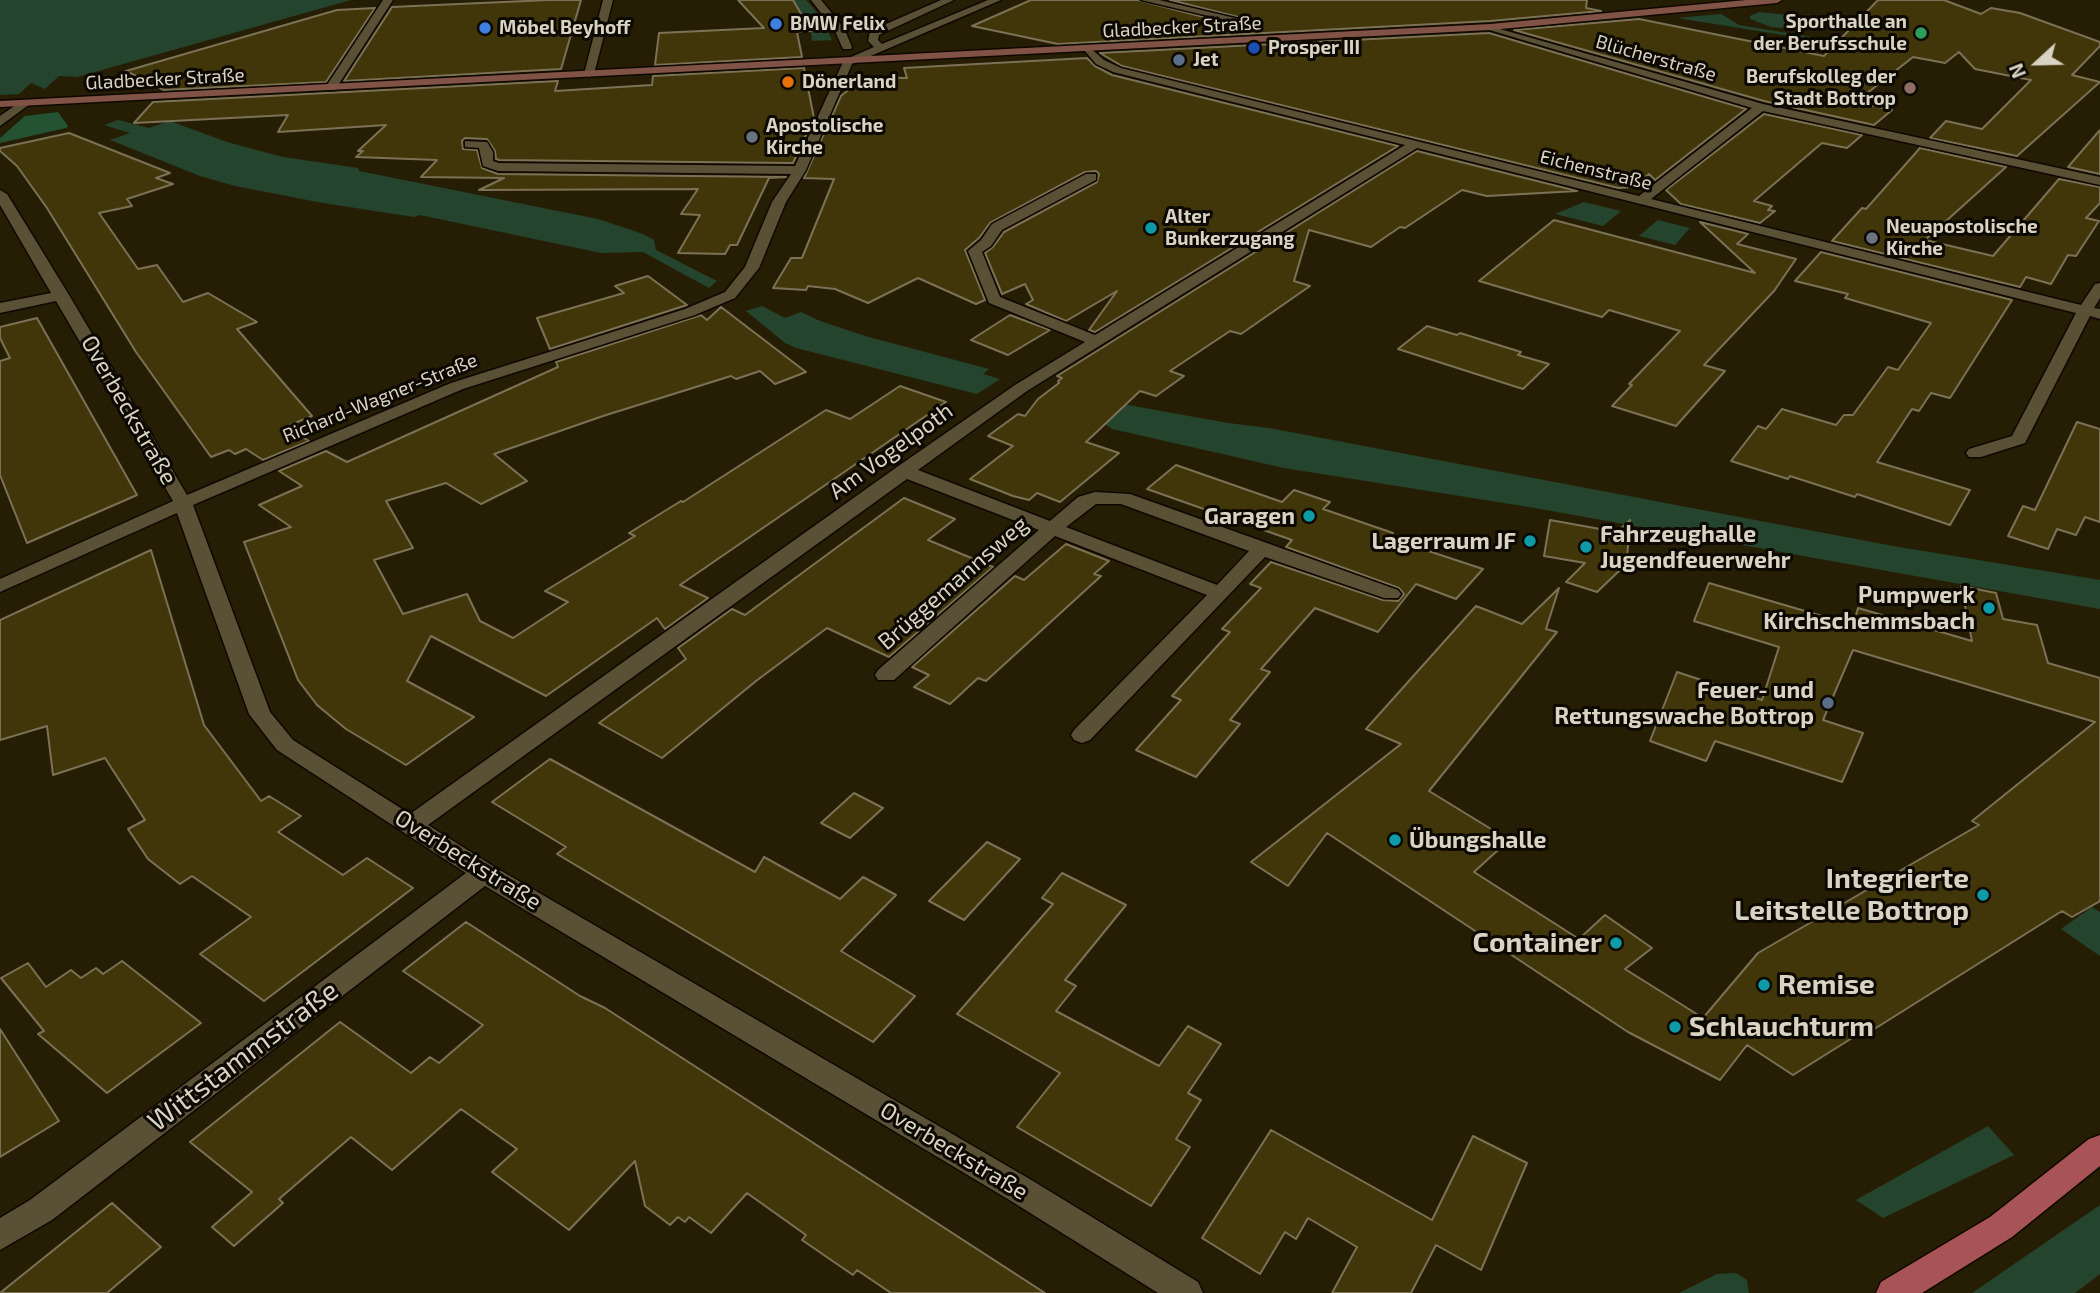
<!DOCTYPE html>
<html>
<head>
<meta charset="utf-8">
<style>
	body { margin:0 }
	#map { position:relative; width:2100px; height:1293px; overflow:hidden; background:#261e04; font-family:"Exo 2",sans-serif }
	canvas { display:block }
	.north { position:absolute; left:2002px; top:28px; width:70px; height:70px; -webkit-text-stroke:5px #0c0802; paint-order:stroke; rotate:248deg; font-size:19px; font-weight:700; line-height:28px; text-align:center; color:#d8d3c3 }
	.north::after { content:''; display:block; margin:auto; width:24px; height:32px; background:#d8d3c3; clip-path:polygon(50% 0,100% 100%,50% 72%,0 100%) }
</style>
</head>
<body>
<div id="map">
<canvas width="2100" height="1293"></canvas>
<div class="north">N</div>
</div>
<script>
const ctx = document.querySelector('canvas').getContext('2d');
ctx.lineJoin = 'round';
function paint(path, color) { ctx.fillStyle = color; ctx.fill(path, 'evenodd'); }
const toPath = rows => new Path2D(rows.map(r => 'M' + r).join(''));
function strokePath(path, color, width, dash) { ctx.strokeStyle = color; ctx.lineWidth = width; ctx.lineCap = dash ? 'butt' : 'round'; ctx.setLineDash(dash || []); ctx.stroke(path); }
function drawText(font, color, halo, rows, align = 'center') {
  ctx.font = font + ' "Exo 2",sans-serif'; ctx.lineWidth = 6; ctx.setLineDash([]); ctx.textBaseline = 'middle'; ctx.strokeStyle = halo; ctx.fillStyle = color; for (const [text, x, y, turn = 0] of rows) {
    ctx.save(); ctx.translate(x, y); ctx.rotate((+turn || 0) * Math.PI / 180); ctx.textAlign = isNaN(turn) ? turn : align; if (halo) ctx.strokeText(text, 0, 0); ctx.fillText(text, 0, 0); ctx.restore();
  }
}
paint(toPath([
	[0,0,351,0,77,77,59,76,45,89,31,83,19,94,0,95],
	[788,0,806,0,820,16,832,40,812,41,811,31],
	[1759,12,1798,16,1810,24,1792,29,1771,27,1750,19,1750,16],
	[1721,14,1739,25,1836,41,1834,43,1677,18],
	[118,120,149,128,170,121,227,142,283,157,358,168,359,171,598,219,643,234,654,240,656,250,717,281,709,288,643,252,601,253,420,215,414,217,323,203,235,186,200,176,110,140,130,133,104,125],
	[1584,202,1621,211,1603,226,1555,214],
	[1658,220,1690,228,1675,245,1639,236],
	[762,306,785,318,801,312,820,321,865,336,989,369,983,374,1000,379,977,394,796,348,785,343,746,311],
	[1050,391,1228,423,1269,428,1893,546,2100,580,2100,609,1529,507,1284,468,1112,429,1097,419,1106,412,1041,397],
	[2092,907,2100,912,2100,956,2061,929],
	[1988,1126,2014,1155,1883,1218,1856,1200],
	[2100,1205,2100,1274,2075,1293,1972,1293],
	[1736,1273,1747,1280,1749,1293,1679,1293,1717,1274]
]), '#25442e');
paint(toPath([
	[58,112,68,126,66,128,0,143,0,138,25,116]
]), '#235333');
const building = toPath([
	[548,0,581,0,561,69,344,81,392,7,548,0],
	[738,0,793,0,811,31,797,32,802,57,655,65,659,33,764,28,738,0],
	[1031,0,1138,0,1250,29,1257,25,1258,22,1170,0,1587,0,1586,8,1601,11,1490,21,1058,44,972,26,1031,0],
	[1878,0,1944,0,1981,14,1991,8,2020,13,2100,42,2100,46,2072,75,2100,82,2017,156,1930,138,1946,121,1982,129,2031,80,1975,69,1959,52,1945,63,1913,57,1856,102,1892,110,1874,125,1764,101,1514,30,1639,19,1824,56,1878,0],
	[375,8,326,82,164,90,126,71,337,10,375,8],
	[1489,33,1746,109,1655,180,1649,174,1633,187,1618,188,1122,66,1100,53,1489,33],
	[1087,58,1095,66,1112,75,1398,146,1095,332,1089,330,1117,291,1066,321,1026,304,1033,300,1025,284,1002,294,985,253,993,247,1004,232,1097,182,1099,174,1096,171,1085,172,990,223,979,238,965,250,985,300,976,304,918,278,868,303,835,289,808,286,806,290,773,288,791,258,802,258,834,179,804,178,841,96,853,86,860,86,863,77,907,78,904,68,1087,58],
	[804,68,814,118,793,163,499,160,496,159,495,151,487,139,465,138,462,141,463,149,477,150,482,168,498,174,786,177,769,178,737,245,730,245,725,254,678,253,700,215,681,214,698,189,479,190,504,178,421,177,437,160,356,157,363,151,358,151,386,125,278,132,288,115,134,123,153,102,558,81,555,91,652,85,653,76,804,68],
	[1764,114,1862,135,1847,148,1822,143,1754,201,1772,206,1768,210,1775,211,1760,223,1681,204,1666,190,1764,114],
	[2100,130,2100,174,2068,167,2100,130],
	[69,133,170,173,156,178,173,184,127,199,132,206,99,213,138,269,157,265,183,302,208,293,257,322,237,329,312,416,285,427,309,441,263,460,246,449,235,454,229,450,211,457,136,352,47,208,17,166,0,151,0,148,69,133],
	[1920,148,2006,167,1925,240,1993,256,2059,179,2100,187,2100,203,2086,218,2099,221,2076,256,2068,255,2051,284,2026,277,2020,287,1832,241,1862,208,1866,209,1920,148],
	[1417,151,1577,191,1487,196,1462,190,1405,228,1400,227,1371,247,1309,230,1294,281,1310,286,1241,334,1230,331,1170,371,1184,376,1156,396,1140,391,1086,442,1119,453,1060,502,1037,493,1029,500,1013,496,970,479,1013,446,988,436,1018,414,1025,416,1038,399,1059,383,1058,381,1062,378,1057,376,1417,151],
	[1554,220,1755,273,1700,222,1748,234,1737,244,1796,259,1774,291,1704,365,1725,371,1676,426,1612,406,1632,385,1629,384,1680,331,1609,310,1602,317,1479,281,1554,220],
	[1821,252,2012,300,1950,398,1931,393,1919,411,1912,409,1877,462,1970,490,1950,525,1857,494,1855,497,1790,476,1788,479,1731,461,1758,426,1766,429,1782,409,1836,425,1844,415,1853,415,1888,367,1898,370,1931,323,1845,298,1848,294,1795,281,1821,252],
	[648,276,687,305,550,349,537,318,624,293,615,286,648,276],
	[721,307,806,372,775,384,760,371,736,379,731,376,603,416,494,454,527,481,481,504,446,483,386,501,413,548,374,560,403,614,467,594,480,621,513,638,568,602,545,591,635,536,629,533,681,501,683,502,826,410,850,419,900,386,946,402,680,585,708,598,665,629,657,618,546,696,431,636,407,681,474,717,406,765,346,729,317,705,298,680,244,542,291,527,259,505,302,486,279,471,326,451,347,462,558,367,556,362,701,315,707,320,721,307],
	[1010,315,1050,330,1008,355,971,340,1010,315],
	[37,318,137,495,27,543,0,475,0,361,10,358,0,338,0,327,37,318],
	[1427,326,1457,335,1460,333,1521,352,1518,355,1549,364,1523,389,1398,349,1427,326],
	[2077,422,2100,429,2100,522,2085,517,2076,535,2057,529,2048,549,2008,536,2023,506,2035,510,2077,422],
	[1176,465,1282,502,1294,490,1330,502,1323,509,1393,533,1389,538,1483,569,1456,599,1416,584,1378,632,1315,608,1261,669,1270,672,1230,720,1240,724,1196,777,1136,750,1181,700,1172,696,1230,632,1222,629,1261,588,1250,584,1271,562,1383,600,1398,601,1404,594,1399,588,1286,547,1292,540,1147,489,1176,465],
	[904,498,955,519,928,540,993,567,889,657,827,628,756,681,662,758,599,723,686,659,678,648,732,609,745,615,904,498],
	[1550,520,1617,532,1630,520,1626,571,1620,570,1597,592,1566,582,1585,563,1544,556,1550,520],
	[1066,544,1109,561,1094,574,1101,576,986,681,978,678,950,704,914,687,929,675,912,667,1015,576,1024,580,1066,544],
	[151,550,204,725,261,801,269,796,301,816,278,832,343,875,367,858,413,888,264,1001,200,954,251,917,192,876,180,884,148,859,128,829,145,820,105,758,53,775,47,726,0,740,0,620,151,550],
	[1709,583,1853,625,1858,608,1972,641,1961,586,1996,593,2003,619,2037,625,2048,663,2100,678,2100,901,2072,917,2062,911,1860,1038,1857,1035,1793,1075,1747,1045,1720,1080,1628,1032,1327,833,1288,886,1251,862,1401,744,1366,729,1476,606,1522,624,1559,588,1546,629,1557,632,1429,791,1509,840,1474,872,1579,939,1605,915,1652,948,1625,969,1703,1018,1758,953,1979,825,1972,821,2095,722,1853,650,1823,720,1863,733,1842,782,1715,741,1706,761,1650,741,1677,672,1762,700,1779,647,1694,621,1709,583],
	[550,759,755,872,764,857,840,899,863,877,896,895,841,951,915,996,873,1042,557,854,566,847,492,802,550,759],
	[854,793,883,808,850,838,821,823,854,793],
	[987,842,1020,859,964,920,929,901,987,842],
	[1062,873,1126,905,1065,980,1076,986,1056,1011,1159,1066,1188,1026,1221,1044,1188,1093,1201,1100,1176,1139,1190,1147,1151,1206,1017,1127,1060,1073,957,1014,1053,904,1042,898,1062,873],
	[466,922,580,996,605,1008,1045,1293,891,1293,857,1270,853,1275,802,1240,806,1235,747,1193,711,1233,689,1217,685,1222,678,1217,670,1225,645,1206,635,1161,569,1230,492,1172,517,1149,461,1109,392,1170,351,1137,279,1199,283,1203,234,1246,212,1227,252,1192,190,1142,340,1022,411,1073,430,1057,439,1063,483,1025,403,971,466,922],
	[122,961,201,1023,107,1093,38,1034,44,1031,1,978,28,963,46,987,71,970,81,978,96,968,103,974,122,961],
	[0,1029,59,1121,0,1157,0,1029],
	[1271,1130,1432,1220,1473,1136,1527,1163,1481,1270,1436,1245,1411,1293,1332,1293,1357,1247,1308,1218,1296,1239,1285,1232,1260,1274,1202,1238,1271,1130],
	[112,1203,161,1247,107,1293,0,1293,112,1203]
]);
paint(building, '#41350a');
strokePath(building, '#7b7256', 2);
const street = toPath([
	[383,0,393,0,335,90,327,90,325,88,383,0],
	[603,0,613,0,594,74,589,77,584,74,603,0],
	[811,0,821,0,844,28,852,47,851,49,843,49,835,31,811,0],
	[941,0,954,0,879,35,878,40,882,44,988,0,1001,0,852,64,806,170,786,202,759,268,735,298,695,315,463,389,193,505,270,712,293,740,410,814,897,467,1015,385,1085,342,989,303,968,251,981,240,992,224,1086,174,1096,174,1096,180,1002,230,991,246,982,252,1000,297,1095,335,1405,145,1113,72,1096,64,1084,50,1089,47,1104,60,1121,68,1639,196,1752,108,1486,29,1486,25,1763,104,2100,177,2100,185,1763,111,1651,199,2081,305,2095,284,2100,283,2100,298,2094,308,2100,309,2100,319,2090,316,2025,443,1981,457,1969,457,1966,453,1969,449,2012,436,2076,313,1417,148,1027,391,918,470,1050,521,1078,497,1095,492,1130,494,1398,590,1401,594,1398,598,1384,598,1265,557,1090,740,1082,743,1074,740,1071,735,1074,730,1207,595,1055,536,894,680,878,680,875,675,878,670,1039,530,907,479,428,825,493,866,1033,1181,1198,1282,1203,1293,1158,1293,1011,1201,485,886,52,1220,0,1250,0,1218,30,1200,466,873,277,750,249,714,177,513,0,592,0,579,173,501,56,301,0,313,0,303,51,293,0,205,0,190,7,194,69,295,187,495,451,383,685,309,725,292,745,267,772,202,791,174,498,171,483,166,479,148,465,147,465,141,487,142,493,152,493,161,499,163,795,166,844,60,874,47,868,41,870,31,941,0],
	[1096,504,1121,504,1249,551,1217,585,1066,527,1096,504],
	[1141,0,1159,0,1256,23,1251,26,1141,0],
	[20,102,30,104,0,126,0,116,20,102]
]);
const secondary = toPath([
	[1746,0,1782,0,1777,3,1490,30,0,107,0,101,1490,24,1746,0]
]);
const primary = toPath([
	[2100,1135,2100,1166,2012,1237,1922,1293,1876,1293,1881,1282,1990,1217,2089,1139,2100,1135]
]);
strokePath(street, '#0f0800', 3);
strokePath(secondary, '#0f0800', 3);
strokePath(primary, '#0f0800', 3);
paint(street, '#595035');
paint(secondary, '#815246');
paint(primary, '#a85457');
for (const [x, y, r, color] of [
	[776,24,7,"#3f7fe0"],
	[485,28,7,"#3f7fe0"],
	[1921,33,7,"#2e9e5b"],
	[1254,48,7,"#1a4fb4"],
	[1179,60,7,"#5c6f8a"],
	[788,82,7,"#e8710a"],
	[1910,88,7,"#8d6e63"],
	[752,137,7,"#6b7280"],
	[1151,228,7,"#0f9aa8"],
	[1872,238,7,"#6b7280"],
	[1309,516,7,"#0f9aa8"],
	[1530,541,7,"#0f9aa8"],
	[1586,547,7,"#0f9aa8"],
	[1989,608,7,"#0f9aa8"],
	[1828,703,7,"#5c6f8a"],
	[1395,840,7,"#0f9aa8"],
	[1983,895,7,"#0f9aa8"],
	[1616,943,7,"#0f9aa8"],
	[1764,985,7,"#0f9aa8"],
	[1675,1027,7,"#0f9aa8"]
]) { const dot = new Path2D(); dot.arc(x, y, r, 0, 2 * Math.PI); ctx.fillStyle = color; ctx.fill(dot); strokePath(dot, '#0c0802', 2.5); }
drawText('bold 19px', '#d8d3c3', '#0c0802', [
	["Sporthalle an",1907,22,"right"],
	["der Berufsschule",1907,44,"right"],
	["BMW Felix",790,24],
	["Möbel Beyhoff",499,28],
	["Prosper III",1268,48],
	["Jet",1193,60],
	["Berufskolleg der",1896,77,"right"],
	["Stadt Bottrop",1896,99,"right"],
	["Dönerland",802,82],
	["Apostolische",766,126],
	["Kirche",766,148],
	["Alter",1165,217],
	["Bunkerzugang",1165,239],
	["Neuapostolische",1886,227],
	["Kirche",1886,249]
], 'left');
drawText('19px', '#d8d3c3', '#0c0802', [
	["Gladbecker Straße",1182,27,-3],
	["Blücherstraße",1656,58,16],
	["Gladbecker Straße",165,79,-3],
	["Eichenstraße",1596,170,14],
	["Richard-Wagner-Straße",380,398,-22]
]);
drawText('23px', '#d8d3c3', '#0c0802', [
	["Overbeckstraße",129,410,60],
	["Am Vogelpoth",891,451,-36],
	["Brüggemannsweg",953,583,-41],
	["Overbeckstraße",468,860,32],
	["Overbeckstraße",954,1151,31]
]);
drawText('bold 23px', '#d8d3c3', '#0c0802', [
	["Garagen",1295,516],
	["Fahrzeughalle",1600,534,"left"],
	["Jugendfeuerwehr",1600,560,"left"],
	["Lagerraum JF",1516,541],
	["Pumpwerk",1975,595],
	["Kirchschemmsbach",1975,621],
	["Feuer- und",1814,690],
	["Rettungswache Bottrop",1814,716],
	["Übungshalle",1409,840,"left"]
], 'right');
drawText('bold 28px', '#d8d3c3', '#0c0802', [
	["Integrierte",1969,879],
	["Leitstelle Bottrop",1969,911],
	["Container",1602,943],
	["Remise",1778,985,"left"],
	["Schlauchturm",1689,1027,"left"]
], 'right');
drawText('28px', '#d8d3c3', '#0c0802', [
	["Wittstammstraße",243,1056,-37]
]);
</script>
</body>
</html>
